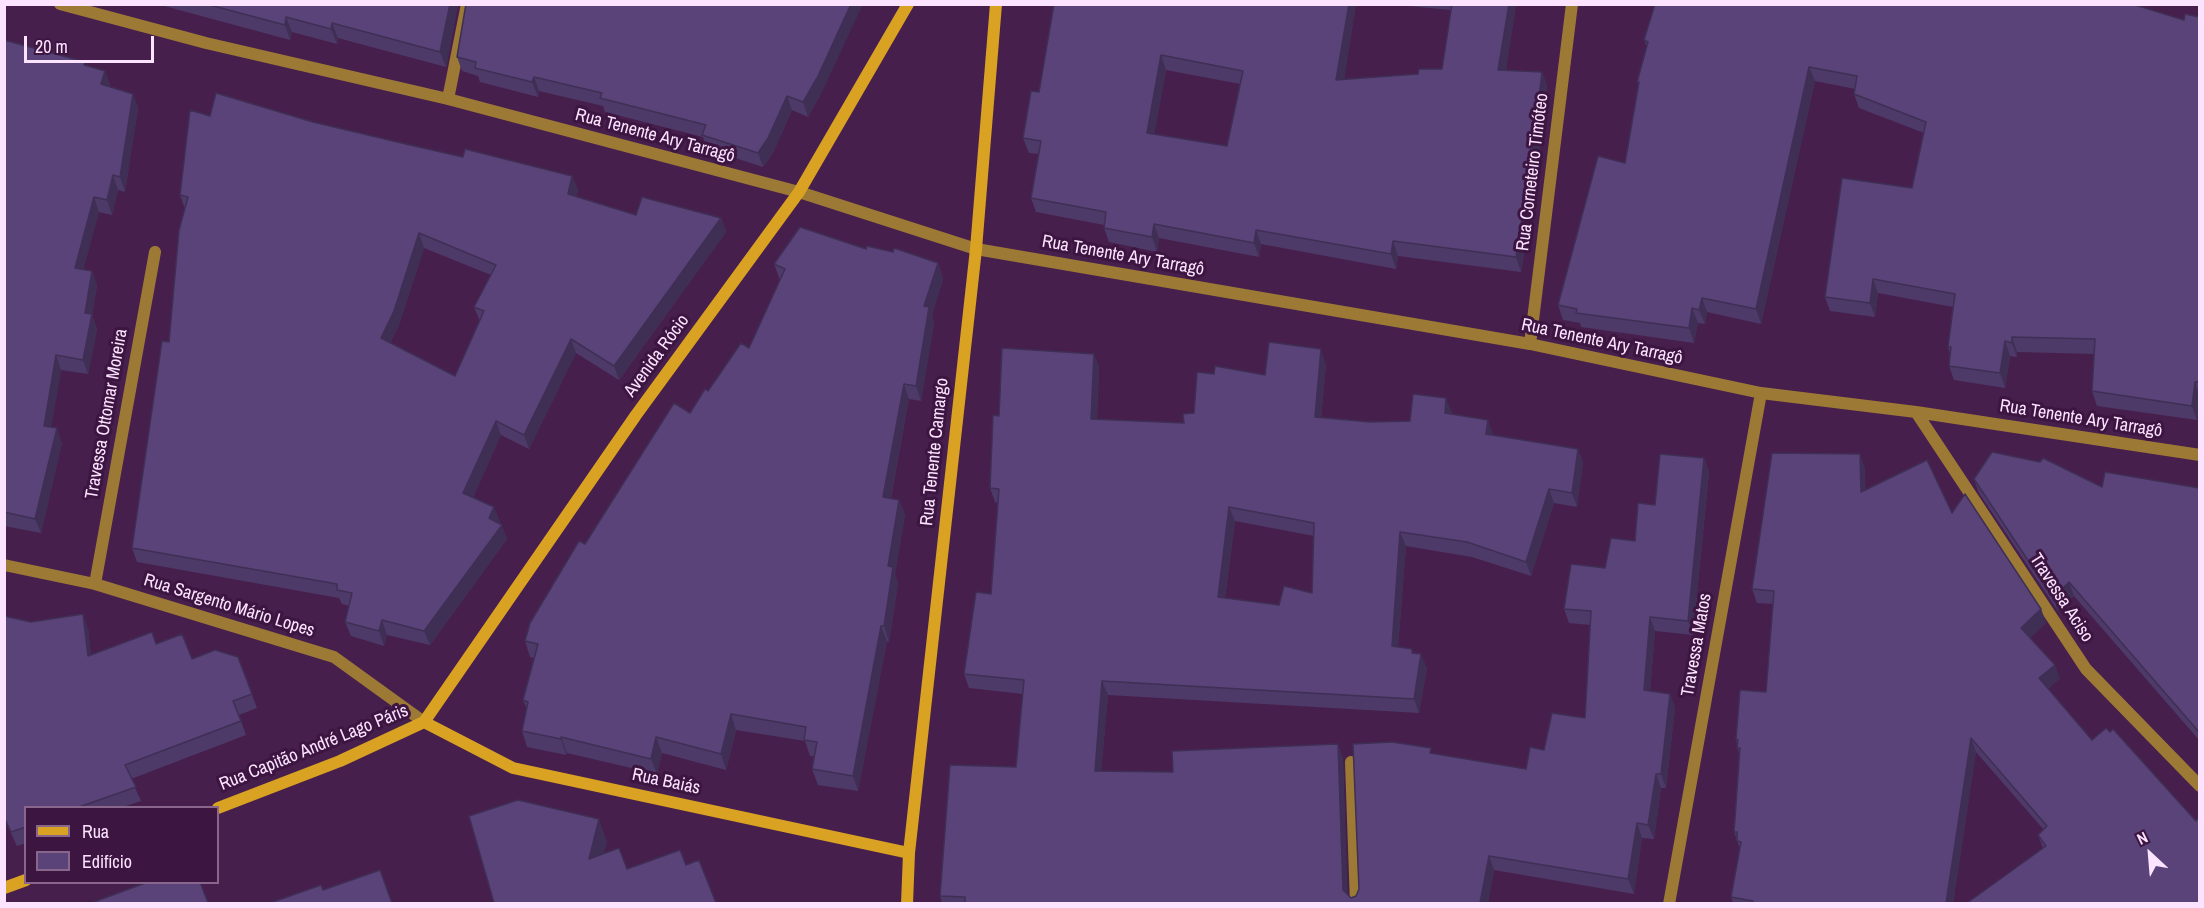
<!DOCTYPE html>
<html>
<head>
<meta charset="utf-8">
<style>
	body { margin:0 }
	#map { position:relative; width:2204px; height:908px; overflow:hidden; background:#471f4c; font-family:"Archivo Narrow",sans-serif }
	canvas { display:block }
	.frame { position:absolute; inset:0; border:6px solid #fce3ff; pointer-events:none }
	.legend { position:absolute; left:24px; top:806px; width:195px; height:78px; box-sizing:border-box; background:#3c1541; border:2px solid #89678d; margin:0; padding:8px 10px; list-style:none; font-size:18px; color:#fce3ff }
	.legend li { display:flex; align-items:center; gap:12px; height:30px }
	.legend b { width:30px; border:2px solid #89678d }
	.north { position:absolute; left:2120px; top:824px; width:60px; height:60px; -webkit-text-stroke:4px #3c1541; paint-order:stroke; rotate:334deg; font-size:16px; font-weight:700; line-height:24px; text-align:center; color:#fce3ff }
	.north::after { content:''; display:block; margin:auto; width:21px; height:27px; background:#fce3ff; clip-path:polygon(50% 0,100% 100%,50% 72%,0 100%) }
	.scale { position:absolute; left:24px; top:36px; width:130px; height:27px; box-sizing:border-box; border:3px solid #fce3ff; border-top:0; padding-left:8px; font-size:18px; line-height:21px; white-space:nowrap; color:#fce3ff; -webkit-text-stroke:4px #3c1541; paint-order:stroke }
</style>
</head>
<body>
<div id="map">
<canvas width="2204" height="908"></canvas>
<div class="frame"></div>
<ul class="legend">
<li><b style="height:8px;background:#d9a222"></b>Rua</li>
<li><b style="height:16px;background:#5a4379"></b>Edifício</li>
</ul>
<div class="north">N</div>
<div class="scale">20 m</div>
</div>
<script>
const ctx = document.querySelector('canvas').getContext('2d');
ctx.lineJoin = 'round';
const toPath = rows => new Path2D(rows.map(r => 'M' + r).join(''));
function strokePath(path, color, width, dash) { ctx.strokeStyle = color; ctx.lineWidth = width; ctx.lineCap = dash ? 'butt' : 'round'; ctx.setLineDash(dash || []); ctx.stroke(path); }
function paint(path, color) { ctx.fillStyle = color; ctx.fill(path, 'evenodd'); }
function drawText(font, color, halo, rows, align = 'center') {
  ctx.font = font + ' "Archivo Narrow",sans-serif'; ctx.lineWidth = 6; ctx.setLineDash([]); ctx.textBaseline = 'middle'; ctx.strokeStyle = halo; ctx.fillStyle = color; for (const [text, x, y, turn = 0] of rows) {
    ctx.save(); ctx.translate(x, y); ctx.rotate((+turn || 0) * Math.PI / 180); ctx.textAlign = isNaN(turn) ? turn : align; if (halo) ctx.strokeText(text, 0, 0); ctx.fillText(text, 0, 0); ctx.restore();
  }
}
strokePath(toPath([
	[60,4,206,43,448,99,799,192,976,249,1530,344,1761,393,1916,412,2200,455],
	[448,99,467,4],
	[1530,344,1572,4],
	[1916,412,2086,669,2200,786],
	[4,565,95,584,334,657,424,722],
	[95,584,155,252],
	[1351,762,1356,904],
	[1669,904,1761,393]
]), '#9c7a36', 12);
strokePath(toPath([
	[424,722,636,415,799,192,908,4],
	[424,722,513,768,909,853],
	[218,808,340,761,424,722],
	[4,888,26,880],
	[907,904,909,853,976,249,996,4]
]), '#d9a222', 12);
paint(toPath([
	[157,4,458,4,446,67,338,38,337,44,292,32,290,40],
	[1054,4,1356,4,1344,79,1418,74,1442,69,1451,10,1386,4,1516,4,1506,70,1542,72,1547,86,1538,165,1521,272,1398,256,1396,269,1261,244,1259,257,1159,238,1157,252,1109,242,1104,228,1104,225,1036,212,1031,198,1039,154,1029,153,1023,138,1039,92],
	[1166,70,1240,84,1227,146,1154,134],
	[2199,17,2199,402,2197,420,2097,406,2092,391,2094,354,2017,352,2017,357,2010,356,2005,388,1954,380,1949,366,1950,353,1948,347,1953,307,1878,293,1875,317,1830,311,1825,297,1912,188,1924,133,1859,108,1854,94,1855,89,1815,81,1761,324,1707,312,1705,324,1698,323,1694,343,1581,327,1580,323,1563,320,1558,305,1625,163,1639,86,1637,82,1647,47,1644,40,2184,20],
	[4,40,105,71,110,85,109,87,133,94,138,108,125,192,118,190,112,215,99,212,83,269,92,271,97,286,92,315,97,329,88,374,61,370,51,427,62,443,41,533,4,526],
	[457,57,823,90,808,117,792,110,773,153,763,167,707,149,703,137,605,112,603,106,539,91,538,97,480,82,478,76,462,71],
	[210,116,313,122,463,157,572,176,578,190,576,196,636,215,721,218,726,232,619,380,576,353,529,449,501,435,473,497,500,521,499,523,507,539,430,645,387,635,384,646,351,636,345,622,349,606,342,604,339,598,137,562,132,548,169,342,185,209,180,195],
	[424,248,491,275,474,307,480,321,455,376,390,343,399,325],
	[866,249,938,263,943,279,932,315,934,323,921,401,909,399,891,498,899,500,905,515,895,574,898,583,889,642,887,641,858,791,818,785,812,769,814,756,810,756,805,741,736,730,726,770,662,753,657,774,567,753,566,755,527,747,522,731,527,709,523,700,534,658,530,657,525,641,585,544,690,413,708,391,749,348,780,280,774,264],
	[1094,354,1099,368,1097,419,1184,423,1194,413,1214,374,1265,375,1326,364,1321,417,1370,422,1410,421,1452,412,1451,414,1488,420,1493,435,1578,449,1583,463,1577,507,1554,503,1531,576,1472,557,1406,546,1398,647,1412,649,1413,653,1427,668,1419,713,1108,695,1101,771,1173,772,1338,744,1343,759,1347,895,1351,898,1356,896,1433,754,1526,769,1544,750,1585,718,1590,625,1569,623,1564,609,1605,568,1635,541,1655,505,1704,458,1709,472,1693,635,1655,631,1650,691,1670,694,1675,708,1666,788,1661,788,1654,839,1642,838,1634,894,1494,870,1488,903,942,903,940,896,1016,767,1023,694,969,688,964,674,991,594,998,503,995,502,990,488,999,416],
	[1235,521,1314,536,1312,593,1279,605,1225,598],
	[1865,468,1865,490,1952,513,2041,609,2046,623,2030,638,2060,678,2048,689,2199,903,2043,848,2038,835,2044,830,1976,752,1953,903,1733,903,1731,897,1740,849,1734,832,1739,754,1736,739,1766,692,1773,604,1757,603,1752,589],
	[1974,479,2102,487,2199,488,2199,740,2074,596,2058,611,1979,493],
	[4,616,31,622,88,628,91,655,156,644,192,659,238,657,257,708,239,715,246,735,131,779,141,801,123,807,26,807,26,843,17,846,6,823,4,823]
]), '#4d3a68');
paint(toPath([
	[450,4,458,4,446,67,440,52],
	[851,4,863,4,823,90,808,117,803,102],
	[1349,4,1356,4,1342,94,1336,80],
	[1509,4,1516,4,1504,85,1498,70],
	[286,17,292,32,290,40,285,25],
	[332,23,338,38,337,44,331,29],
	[1161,55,1166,70,1152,147,1147,133],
	[1809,67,1815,81,1761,324,1756,309],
	[105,71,110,85,107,99,101,84],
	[1542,72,1547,86,1538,165,1521,272,1516,257],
	[534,77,539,91,538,97,532,82],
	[133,94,138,108,125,192,120,177],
	[787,96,792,110,773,153,763,167,758,153],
	[113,175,118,190,112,215,107,200],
	[572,176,578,190,573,208,568,194],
	[94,197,99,212,80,282,75,268],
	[721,218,726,232,619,380,614,366],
	[1154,224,1159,238,1157,252,1152,237],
	[1256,230,1261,244,1259,257,1254,243],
	[419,233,424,248,399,325,386,352,381,338],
	[1393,241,1398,256,1396,269,1391,254],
	[938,263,943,279,932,315,934,323,921,401,916,386,924,306],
	[92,271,97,286,92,315,97,329,88,374,83,360,85,313],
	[1873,279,1878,293,1875,317,1870,303],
	[1702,298,1707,312,1705,324,1699,310],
	[1692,308,1698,323,1694,343,1689,328],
	[2012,337,2017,352,2017,357,2012,343],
	[571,339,576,353,529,449,524,435],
	[2005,341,2010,356,2005,388,2000,373],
	[1321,349,1326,364,1320,431,1315,417],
	[1094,354,1099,368,1096,433,1091,419],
	[56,355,61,370,49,441,44,426],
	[2195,382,2199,395,2197,420,2192,406],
	[904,384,909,399,888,512,883,497],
	[1446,398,1452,412,1450,427,1445,413],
	[1488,420,1493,434,1491,448,1486,434],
	[496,421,501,435,469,507,463,493],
	[57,428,62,443,41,533,35,519],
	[1578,449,1583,463,1577,507,1572,493],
	[1860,454,1865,468,1866,506,1861,492],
	[1704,458,1709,472,1693,635,1688,621],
	[1549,489,1554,503,1531,576,1526,562],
	[899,500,905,515,895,574,898,583,889,642,884,626,888,566],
	[494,507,500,521,494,532,489,518],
	[1229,507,1235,521,1223,611,1218,597],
	[502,525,507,539,430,645,424,631],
	[1400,532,1406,546,1397,661,1392,646],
	[2069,582,2074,596,2058,611,2053,598],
	[2041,609,2046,623,2026,642,2021,628],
	[83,614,88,628,93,671,88,656],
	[1650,617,1655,631,1649,704,1644,690],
	[382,620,387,635,384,646,379,631],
	[881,626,887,641,858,791,853,776],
	[1421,654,1427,668,1419,713,1414,699],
	[2055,665,2060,678,2044,692,2039,678],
	[1102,681,1108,695,1100,785,1095,771],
	[1670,694,1675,708,1666,788,1661,774],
	[731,714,736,730,726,770,721,754],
	[561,737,567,753,566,755,561,739],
	[656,737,662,753,657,774,651,759],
	[1971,738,1976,752,1953,903,1946,903],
	[1338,744,1343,759,1348,903,1343,890],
	[1656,774,1661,788,1654,839,1648,825],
	[599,819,607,842,597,882,589,859],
	[1637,823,1642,838,1634,894,1628,879],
	[1489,856,1494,870,1488,903,1480,903]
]), '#3f2f55');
const building = toPath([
	[206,4,450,4,440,52,332,23,331,29,286,17,285,25,206,4],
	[466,4,851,4,818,76,803,102,787,96,768,138,758,153,702,135,706,125,600,98,602,93,534,77,532,82,475,68,476,62,457,57,466,4],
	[1054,4,1349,4,1336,80,1418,74,1419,69,1442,69,1452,4,1509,4,1498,70,1542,72,1533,150,1516,257,1393,241,1391,254,1256,230,1254,243,1154,224,1152,237,1104,228,1106,212,1031,198,1041,141,1023,138,1031,91,1039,92,1054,4],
	[1161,55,1243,71,1227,146,1147,133,1161,55],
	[1655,4,2132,4,2184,20,2185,14,2199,17,2199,382,2195,382,2192,406,2092,391,2095,339,2012,337,2012,343,2005,341,2000,373,1949,366,1951,347,1948,347,1955,294,1873,279,1870,303,1825,297,1842,178,1912,188,1926,122,1854,94,1857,76,1809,67,1756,309,1702,298,1699,310,1692,308,1689,328,1576,313,1577,309,1558,305,1598,156,1625,163,1639,82,1637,82,1648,42,1644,40,1655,4],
	[4,40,85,62,84,65,105,71,101,84,133,94,120,177,113,175,107,200,94,197,75,268,92,271,85,313,92,314,83,360,56,355,44,426,57,428,35,519,4,512,4,40],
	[216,93,313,122,410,145,463,157,465,149,572,176,568,194,636,215,642,197,721,218,614,366,571,339,524,435,496,421,463,493,494,507,489,518,502,525,424,631,382,620,379,631,345,622,352,593,337,590,337,584,132,548,162,341,169,342,179,230,188,197,180,195,190,110,210,116,216,93],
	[419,233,496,265,474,307,484,311,455,376,381,338,394,311,419,233],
	[800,227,866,249,867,246,893,252,894,248,938,263,924,306,929,307,916,386,904,384,883,497,899,500,888,566,893,567,884,626,881,626,853,776,812,769,817,742,804,740,806,727,731,714,721,754,656,737,651,759,561,737,561,739,522,731,528,702,523,700,538,644,525,641,530,623,579,541,585,544,674,403,690,413,705,389,708,391,741,343,749,348,785,269,774,264,800,227],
	[1269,342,1321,349,1315,417,1370,422,1410,421,1413,394,1446,398,1445,413,1488,420,1486,434,1578,449,1572,493,1549,489,1526,562,1467,542,1400,532,1392,646,1412,649,1412,653,1421,654,1414,699,1102,681,1095,771,1173,772,1172,751,1338,744,1343,890,1351,898,1356,896,1359,889,1353,744,1392,742,1431,748,1430,753,1526,769,1530,747,1544,750,1552,713,1585,718,1591,611,1564,609,1571,564,1605,568,1611,538,1635,541,1638,503,1655,505,1660,454,1704,458,1688,621,1650,617,1644,690,1670,694,1661,774,1656,774,1648,825,1637,823,1628,879,1489,856,1480,903,965,903,965,897,940,896,950,765,1016,767,1024,680,964,674,976,592,991,594,999,489,990,488,993,415,999,416,1002,348,1094,354,1091,419,1184,423,1183,414,1194,413,1197,372,1214,374,1215,366,1265,375,1269,342],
	[1229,507,1314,523,1312,593,1284,586,1279,605,1218,597,1229,507],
	[1992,452,2040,462,2043,458,2102,487,2105,472,2199,488,2199,732,2069,582,2053,598,1974,479,1992,452],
	[1772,453,1860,454,1861,492,1927,460,1952,513,1965,494,2041,609,2021,628,2055,665,2039,678,2092,740,2106,728,2110,732,2113,729,2196,821,2199,817,2199,903,1967,903,2046,846,2038,835,2047,826,1971,738,1946,903,1753,903,1753,901,1731,897,1741,842,1737,841,1737,832,1734,832,1740,748,1737,748,1738,740,1736,739,1740,690,1766,692,1774,591,1752,589,1772,453],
	[83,614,88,656,152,632,156,644,182,634,192,659,215,650,238,657,252,694,233,701,241,721,125,765,136,787,79,807,26,807,26,827,11,832,4,817,4,616,31,622,83,614],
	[518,800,599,819,589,859,619,848,627,869,680,850,686,865,699,860,716,903,494,903,469,816,518,800],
	[380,870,392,903,270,903,321,885,323,890,380,870],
	[148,882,200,882,208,903,91,903,148,882]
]);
paint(building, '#5a4379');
strokePath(building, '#3f2f55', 1.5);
drawText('18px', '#fce3ff', '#3c1541', [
	["Rua Tenente Ary Tarragô",655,136,15],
	["Rua Corneteiro Timóteo",1533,172,-83],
	["Rua Tenente Ary Tarragô",1123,256,10],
	["Rua Tenente Ary Tarragô",1602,342,12],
	["Avenida Rócio",657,356,-54],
	["Travessa Ottomar Moreira",107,414,-80],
	["Rua Tenente Ary Tarragô",2081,419,9],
	["Rua Tenente Camargo",935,452,-84],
	["Travessa Aciso",2061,598,57],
	["Rua Sargento Mário Lopes",229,606,17],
	["Travessa Matos",1697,645,-80],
	["Rua Capitão André Lago Páris",314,748,-22],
	["Rua Baiás",666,782,12]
]);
</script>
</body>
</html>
